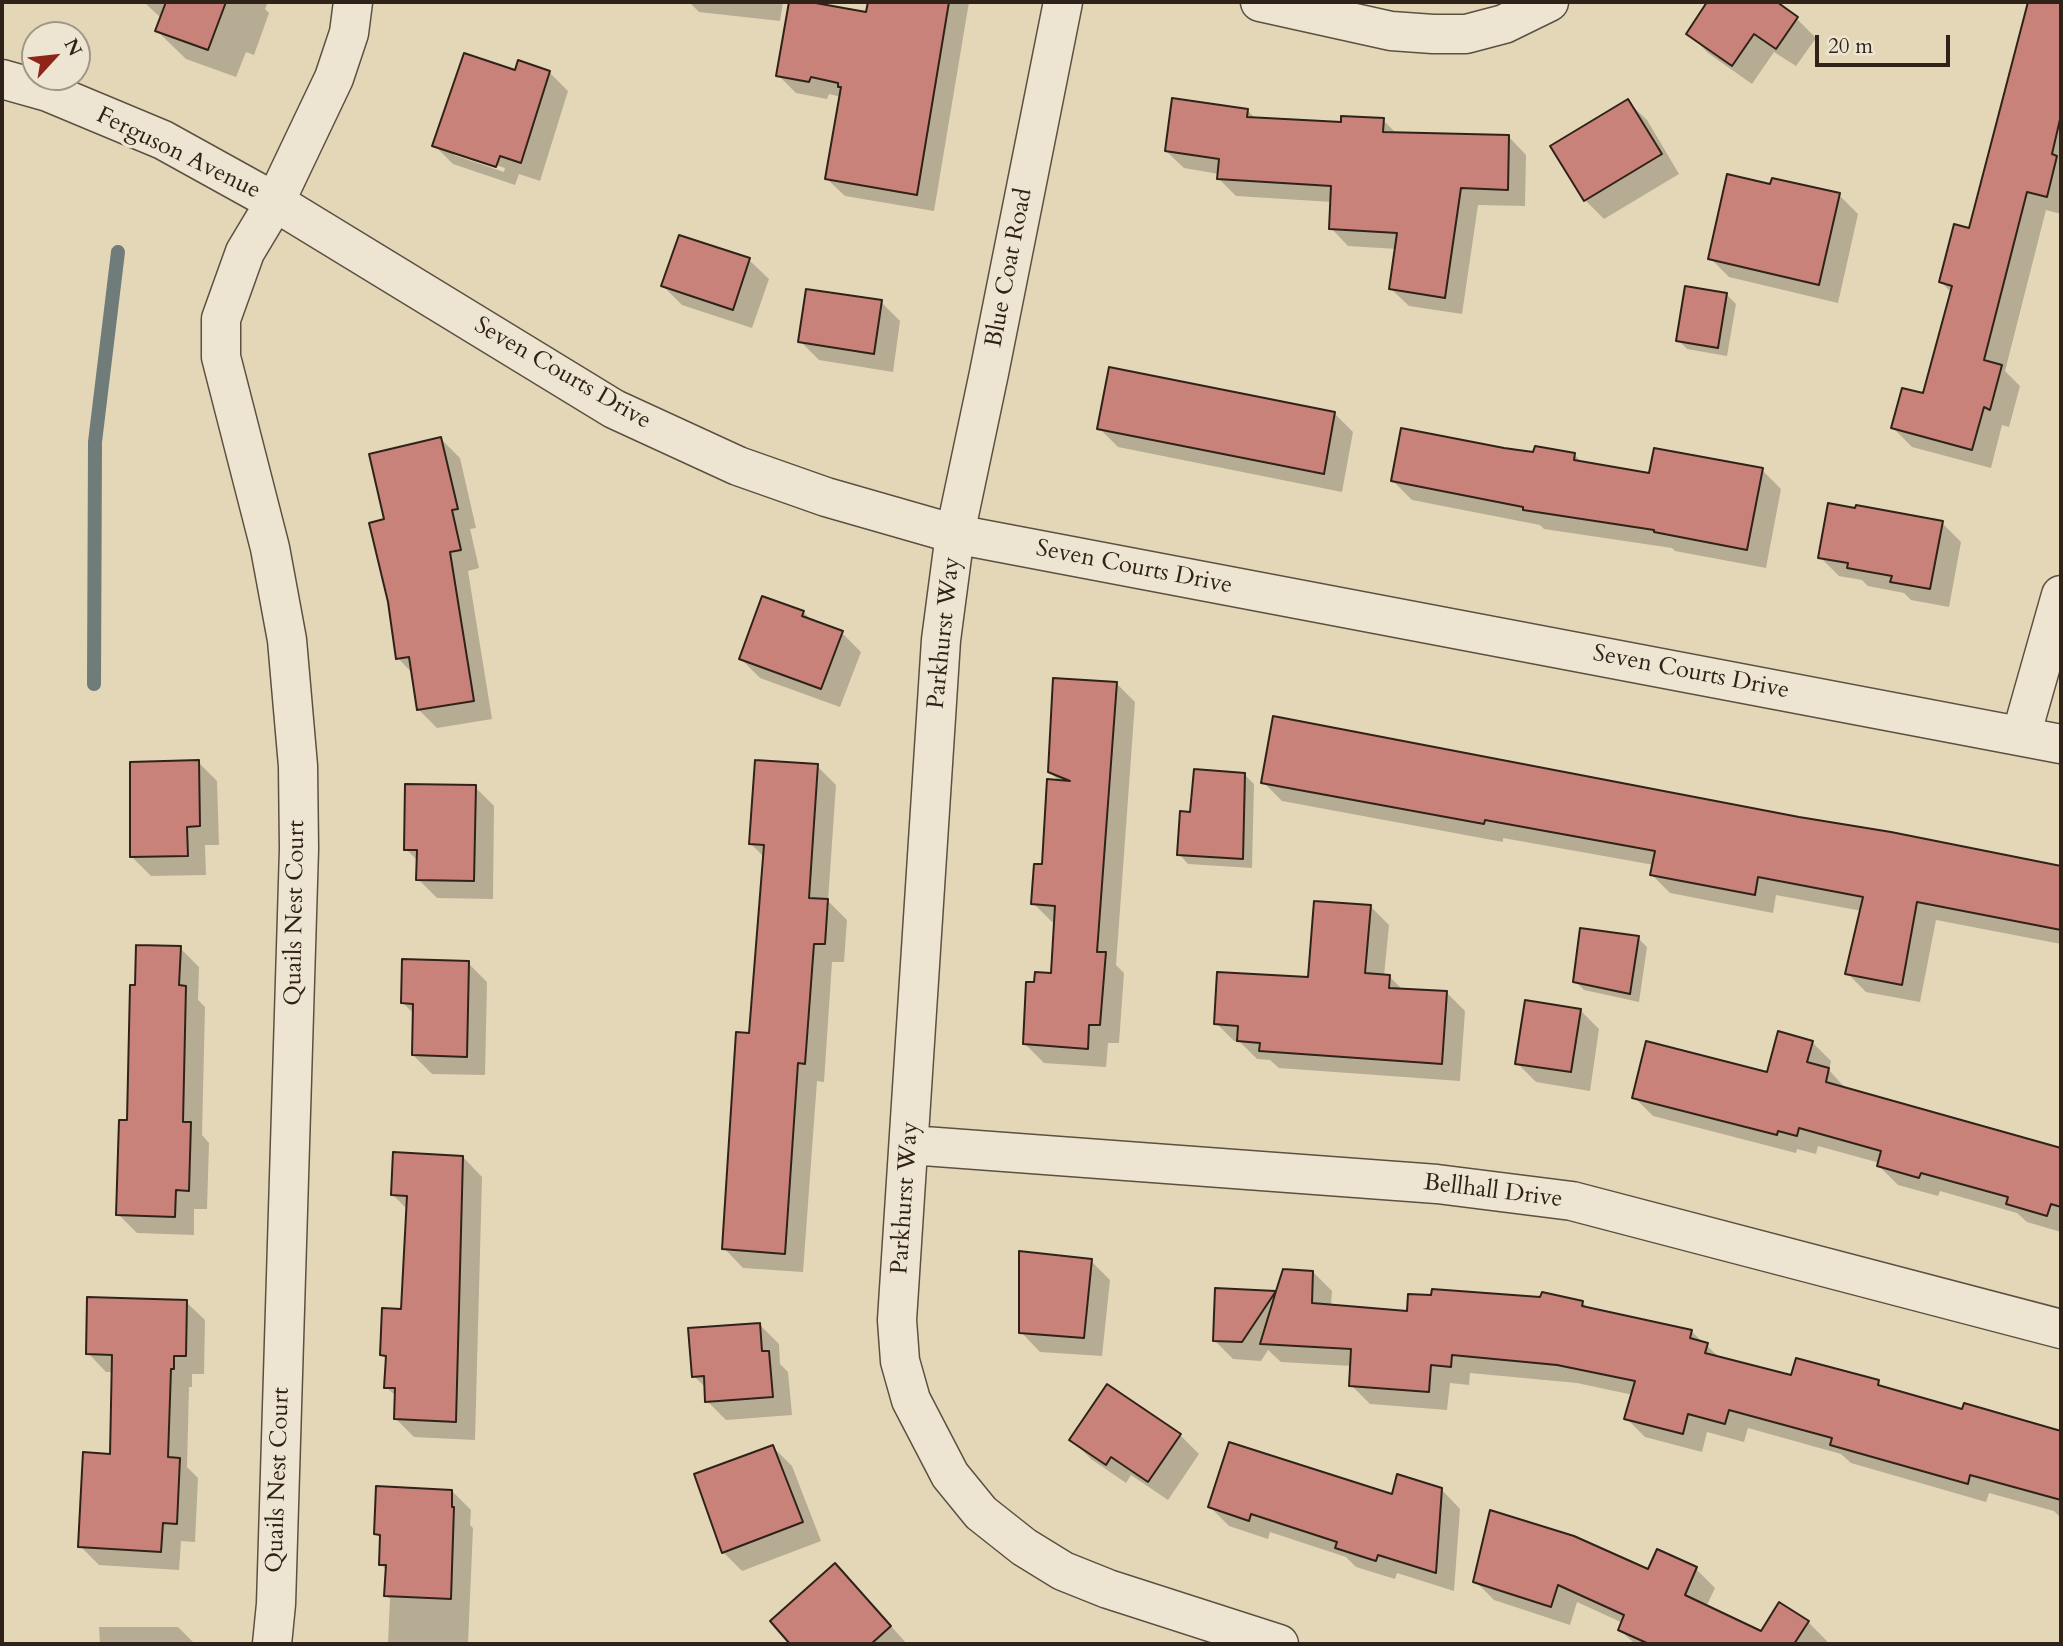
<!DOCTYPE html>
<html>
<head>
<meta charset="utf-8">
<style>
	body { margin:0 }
	#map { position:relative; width:2063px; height:1646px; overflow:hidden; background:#e4d7b8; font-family:Cardo,serif }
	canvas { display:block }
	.frame { position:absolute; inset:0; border:4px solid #2f2319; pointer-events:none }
	.north { position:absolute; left:21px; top:21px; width:70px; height:70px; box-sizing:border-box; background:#ede5d1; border:2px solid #a19787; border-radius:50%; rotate:63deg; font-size:19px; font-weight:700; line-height:28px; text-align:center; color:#2f2319 }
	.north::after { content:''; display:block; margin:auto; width:24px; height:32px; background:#8f2418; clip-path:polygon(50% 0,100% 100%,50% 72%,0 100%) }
	.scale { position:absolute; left:1815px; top:35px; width:135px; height:32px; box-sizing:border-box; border:4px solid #2f2319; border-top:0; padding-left:9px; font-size:21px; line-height:24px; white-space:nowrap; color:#2f2319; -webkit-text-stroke:5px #ede5d1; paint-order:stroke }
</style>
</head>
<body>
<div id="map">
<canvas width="2063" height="1646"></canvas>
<div class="frame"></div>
<div class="north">N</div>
<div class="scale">20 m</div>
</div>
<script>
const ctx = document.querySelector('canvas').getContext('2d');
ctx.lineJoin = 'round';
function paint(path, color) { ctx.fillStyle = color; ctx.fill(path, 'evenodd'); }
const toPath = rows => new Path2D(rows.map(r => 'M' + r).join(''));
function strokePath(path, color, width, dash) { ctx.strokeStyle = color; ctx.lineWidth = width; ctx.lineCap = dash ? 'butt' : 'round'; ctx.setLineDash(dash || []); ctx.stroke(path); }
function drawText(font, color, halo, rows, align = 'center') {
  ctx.font = font + ' Cardo,serif'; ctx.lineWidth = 7; ctx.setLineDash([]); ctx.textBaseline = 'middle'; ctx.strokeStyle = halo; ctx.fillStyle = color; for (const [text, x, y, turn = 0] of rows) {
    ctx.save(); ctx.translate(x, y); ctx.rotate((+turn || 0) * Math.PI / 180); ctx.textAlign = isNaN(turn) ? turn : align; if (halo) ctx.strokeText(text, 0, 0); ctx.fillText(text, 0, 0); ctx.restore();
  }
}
paint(toPath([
	[144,2,268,2,265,9,269,13,254,55,246,52,236,77,186,59,157,31,162,19],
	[677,2,783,2,780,21,699,12,691,4],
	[791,2,867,14,869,2,894,4,894,2,969,2,934,211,845,196,827,179,841,97,829,94,827,99,796,93,778,75],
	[1711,2,1772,2,1797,19,1816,38,1796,66,1774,52,1752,84,1708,53,1689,34],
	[2030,2,2061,2,2061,214,2046,210,2005,371,2020,386,2009,427,2002,425,1991,468,1912,447,1893,428,1924,395,1952,293,1941,282,1971,230],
	[516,72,549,72,568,91,540,181,519,174,515,185,453,164,434,145],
	[454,151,505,168,504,172,454,155],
	[1628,102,1647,120,1679,174,1604,219,1585,200],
	[1247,110,1256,119,1342,124,1383,120,1397,134,1509,137,1526,155,1525,206,1478,205,1462,314,1409,306,1391,289,1397,249,1348,246,1331,228,1332,202,1236,196,1219,179,1219,174,1184,168,1166,151],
	[1771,186,1839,195,1858,214,1838,303,1729,277,1710,258],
	[680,237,749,260,769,279,752,328,682,305,663,286],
	[1727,295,1736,304,1727,356,1687,349,1678,340],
	[881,302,900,321,893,372,819,360,800,341],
	[1334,413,1353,432,1342,492,1118,447,1099,428],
	[441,439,460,458,476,528,470,529,479,568,468,571,492,719,437,728,418,709,413,674,398,658,386,520],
	[1575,455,1582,463,1651,475,1762,470,1781,489,1766,568,1675,551,1672,548,1544,529,1540,525,1412,500,1393,481],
	[1942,523,1961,542,1949,607,1911,600,1904,593,1868,586,1862,580,1839,576,1820,557],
	[803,612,814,622,842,633,861,652,840,707,760,678,741,659],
	[1116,683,1135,702,1116,965,1124,973,1119,1043,1108,1043,1106,1067,1044,1063,1024,1043,1036,984,1053,975,1056,922,1052,922,1033,903,1044,866,1060,782,1050,772],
	[198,762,217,781,219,845,205,845,206,875,151,876,132,857],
	[817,766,836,785,828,901,847,920,844,962,832,962,824,1082,817,1081,803,1272,743,1268,724,1248,750,1035,765,858,751,844],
	[1245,775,1254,784,1252,868,1188,864,1179,854,1192,814],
	[1263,782,1799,818,1891,833,2061,869,2061,944,1936,920,1920,1002,1866,992,1847,973,1862,911,1776,895,1773,913,1670,893,1652,875,1654,865,1503,838,1503,842,1282,801],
	[475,787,494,806,493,899,437,898,418,879,418,861,406,849],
	[1371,907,1389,925,1384,976,1389,976,1403,990,1446,992,1465,1011,1460,1081,1279,1068,1270,1060,1257,1059,1240,1042,1234,1041,1216,1023,1310,979],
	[1638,938,1647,947,1639,1002,1584,990,1575,981],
	[180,948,199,967,198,1000,205,1007,202,1135,209,1143,207,1209,194,1209,194,1235,137,1233,118,1214,129,1122,137,987],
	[468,963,487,982,485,1075,432,1074,413,1055,414,1014,403,1003],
	[1580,1010,1599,1029,1590,1091,1536,1082,1517,1063],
	[1812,1042,1831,1061,1829,1070,1847,1090,2061,1150,2061,1232,2027,1222,2017,1213,1940,1191,1938,1196,1898,1185,1879,1166,1880,1163,1818,1146,1816,1154,1797,1149,1796,1153,1653,1116,1634,1097,1768,1074],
	[463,1157,482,1177,475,1440,414,1437,395,1418,397,1397,386,1387,388,1361,382,1355,403,1311,408,1210,393,1195],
	[1091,1261,1110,1280,1102,1356,1040,1352,1021,1332],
	[1313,1272,1332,1291,1331,1306,1408,1313,1582,1302,1590,1310,1691,1331,1721,1359,1793,1377,1878,1382,1885,1389,2061,1440,2061,1518,2054,1511,1989,1493,1986,1502,1851,1463,1841,1454,1748,1428,1744,1442,1707,1432,1702,1452,1645,1437,1626,1418,1633,1395,1577,1383,1470,1373,1469,1385,1450,1383,1447,1410,1370,1404,1351,1385,1352,1366,1281,1362,1268,1350,1261,1361,1233,1359,1214,1340,1217,1290,1278,1293],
	[186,1302,205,1320,204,1374,192,1374,192,1387,189,1387,187,1467,198,1478,195,1542,181,1541,179,1570,99,1565,80,1546,111,1456,114,1372,106,1372,88,1353],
	[760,1325,779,1344,780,1364,788,1372,792,1415,726,1420,707,1401,706,1388,694,1376],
	[1180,1435,1199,1454,1168,1500,1131,1475,1126,1483,1091,1459,1072,1440],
	[773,1447,792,1466,821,1541,742,1571,723,1552],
	[1441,1489,1460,1509,1454,1591,1397,1573,1395,1579,1356,1567,1346,1557,1270,1532,1268,1539,1229,1526,1210,1507,1393,1496],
	[452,1491,471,1510,470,1525,473,1528,468,1644,388,1644,390,1599,386,1595,387,1571,381,1564,382,1540,376,1533],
	[1696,1569,1715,1588,1706,1607,1762,1633,1808,1622,1827,1641,1825,1644,1635,1644,1620,1630,1623,1623,1577,1602,1570,1625,1494,1600,1475,1581],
	[854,1585,907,1644,811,1644,782,1612],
	[99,1627,178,1627,195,1644,100,1644]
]), '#0003');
strokePath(toPath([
	[94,684,95,442,118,252]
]), '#6f7c79', 14);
const building = toPath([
	[166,2,226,2,208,50,155,31,166,2],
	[789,2,810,2,866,12,868,2,949,2,917,195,825,179,841,87,838,87,838,83,811,77,809,82,776,76,789,2],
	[1707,2,1777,2,1798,17,1776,49,1754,34,1732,66,1686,34,1707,2],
	[2028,2,2061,2,2061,115,2052,154,2057,156,2047,197,2027,192,1984,360,2002,365,1990,410,1984,407,1972,450,1891,428,1902,388,1923,393,1952,286,1939,282,1954,224,1969,228,2028,2],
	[464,53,515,70,518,60,550,71,521,163,500,156,496,167,432,146,464,53],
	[1172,98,1248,109,1247,117,1341,122,1341,116,1384,118,1383,132,1509,135,1508,190,1461,188,1445,298,1389,289,1397,233,1329,229,1331,186,1217,179,1219,159,1165,151,1172,98],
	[1628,99,1662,154,1584,201,1550,146,1628,99],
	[1727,174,1770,184,1772,178,1840,193,1819,285,1708,259,1727,174],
	[679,235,750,258,733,310,661,286,679,235],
	[1685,286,1727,293,1718,348,1676,341,1685,286],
	[806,289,882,300,874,354,798,342,806,289],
	[1109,367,1335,412,1324,474,1097,429,1109,367],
	[1401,428,1504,448,1533,452,1535,446,1575,453,1574,460,1649,473,1654,448,1763,468,1747,550,1654,532,1654,530,1523,510,1523,507,1391,481,1401,428],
	[441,437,458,509,452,510,461,550,450,552,474,701,417,710,409,657,396,659,388,602,369,523,384,519,369,454,441,437],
	[1828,503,1855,508,1856,505,1943,521,1930,589,1890,582,1892,576,1847,568,1848,563,1818,558,1828,503],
	[762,596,804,611,802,616,843,631,821,689,739,659,762,596],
	[1053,678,1117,682,1097,952,1106,952,1100,1025,1089,1025,1088,1049,1023,1044,1026,982,1034,982,1035,972,1051,973,1055,906,1031,904,1034,864,1042,864,1047,779,1070,781,1048,772,1053,678],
	[1273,716,1799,817,1891,832,2061,866,2061,930,1917,902,1902,985,1845,974,1863,897,1758,877,1755,895,1650,875,1655,851,1485,820,1484,824,1261,783,1273,716],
	[199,760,200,826,187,827,188,856,130,857,130,762,199,760],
	[755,760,818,764,809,898,828,899,825,944,814,944,805,1064,798,1063,785,1254,722,1249,736,1032,749,1033,764,845,749,844,755,760],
	[1194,769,1245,773,1243,859,1177,855,1180,811,1190,812,1194,769],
	[405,784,476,785,474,881,416,880,417,850,404,850,405,784],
	[1314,901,1371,905,1365,973,1390,975,1389,988,1447,991,1442,1064,1259,1051,1260,1043,1237,1041,1238,1026,1214,1024,1217,972,1308,977,1314,901],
	[1580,928,1639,936,1630,994,1573,982,1580,928],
	[136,945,181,946,179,985,186,986,183,1122,191,1122,189,1191,176,1190,175,1217,116,1215,119,1120,127,1120,130,985,135,985,136,945],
	[402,959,469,961,467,1057,412,1055,413,1004,401,1003,402,959],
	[1525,1000,1581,1009,1571,1072,1515,1064,1525,1000],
	[1778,1031,1813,1041,1807,1062,1829,1068,1826,1082,2061,1148,2061,1207,2051,1204,2047,1216,2006,1204,2008,1197,1921,1173,1919,1178,1877,1166,1881,1151,1799,1128,1797,1136,1778,1131,1777,1135,1632,1098,1646,1041,1767,1072,1778,1031],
	[393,1152,463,1156,456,1422,394,1419,395,1388,384,1388,386,1356,380,1355,382,1308,401,1309,407,1196,391,1195,393,1152],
	[1019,1251,1092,1259,1084,1338,1019,1333,1019,1251],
	[1283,1269,1313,1271,1312,1303,1407,1311,1408,1294,1431,1295,1432,1289,1540,1297,1542,1292,1583,1301,1582,1306,1692,1330,1690,1338,1708,1343,1705,1353,1791,1375,1796,1358,1879,1380,1878,1385,1962,1409,1964,1403,2061,1431,2061,1500,1970,1475,1968,1484,1830,1445,1832,1438,1729,1410,1725,1424,1688,1414,1683,1434,1624,1419,1635,1381,1557,1365,1452,1355,1451,1367,1431,1365,1429,1392,1349,1386,1351,1349,1260,1344,1276,1291,1242,1342,1213,1341,1215,1288,1276,1291,1283,1269],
	[87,1297,187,1300,186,1356,174,1356,174,1369,171,1369,168,1457,180,1458,177,1524,163,1523,161,1552,78,1547,83,1452,110,1454,112,1355,86,1354,87,1297],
	[760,1323,762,1351,769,1351,773,1397,705,1402,704,1376,692,1377,688,1328,760,1323],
	[1107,1384,1181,1434,1148,1482,1111,1457,1106,1465,1069,1440,1107,1384],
	[1229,1442,1392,1494,1397,1474,1442,1488,1436,1573,1378,1555,1376,1561,1335,1548,1337,1542,1251,1514,1249,1521,1208,1507,1229,1442],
	[773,1445,803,1522,722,1553,694,1474,773,1445],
	[376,1486,452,1490,452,1507,454,1507,451,1599,384,1596,386,1565,379,1565,380,1535,374,1534,376,1486],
	[1490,1510,1574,1536,1648,1569,1657,1549,1697,1567,1685,1595,1761,1631,1779,1602,1809,1621,1794,1644,1649,1644,1618,1630,1624,1615,1558,1585,1551,1607,1473,1582,1490,1510],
	[835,1563,891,1626,871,1644,790,1644,770,1621,835,1563]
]);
paint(building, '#c9827a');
strokePath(building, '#2f2319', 2);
const minor = toPath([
	[1063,2,989,373,955,534,941,640,897,1320,900,1361,911,1400,950,1475,981,1513,1024,1547,1063,1571,1108,1589,1279,1644],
	[1260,2,1391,31,1433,34,1466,34,1504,24,1549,2],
	[2,79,48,92,163,140,275,202,614,409,738,466,826,497,955,534,2061,744],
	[2021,736,2061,595],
	[910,1145,1437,1184,1572,1201,2061,1329],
	[272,1644,276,1604,299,849,298,766,287,640,270,548,221,357,221,319,245,252,275,202,334,78,349,33,353,2]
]);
strokePath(minor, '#5c5041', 41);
strokePath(minor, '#ede5d1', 38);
drawText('24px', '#2f2319', '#ede5d1', [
	["Ferguson Avenue",178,154,26],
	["Blue Coat Road",1010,268,-79],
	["Seven Courts Drive",562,374,30],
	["Seven Courts Drive",1134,568,11],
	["Parkhurst Way",945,633,-84],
	["Seven Courts Drive",1691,673,11],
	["Quails Nest Court",296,913,-89],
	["Bellhall Drive",1493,1192,7],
	["Parkhurst Way",906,1198,-86],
	["Quails Nest Court",279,1480,-88]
]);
</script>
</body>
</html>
